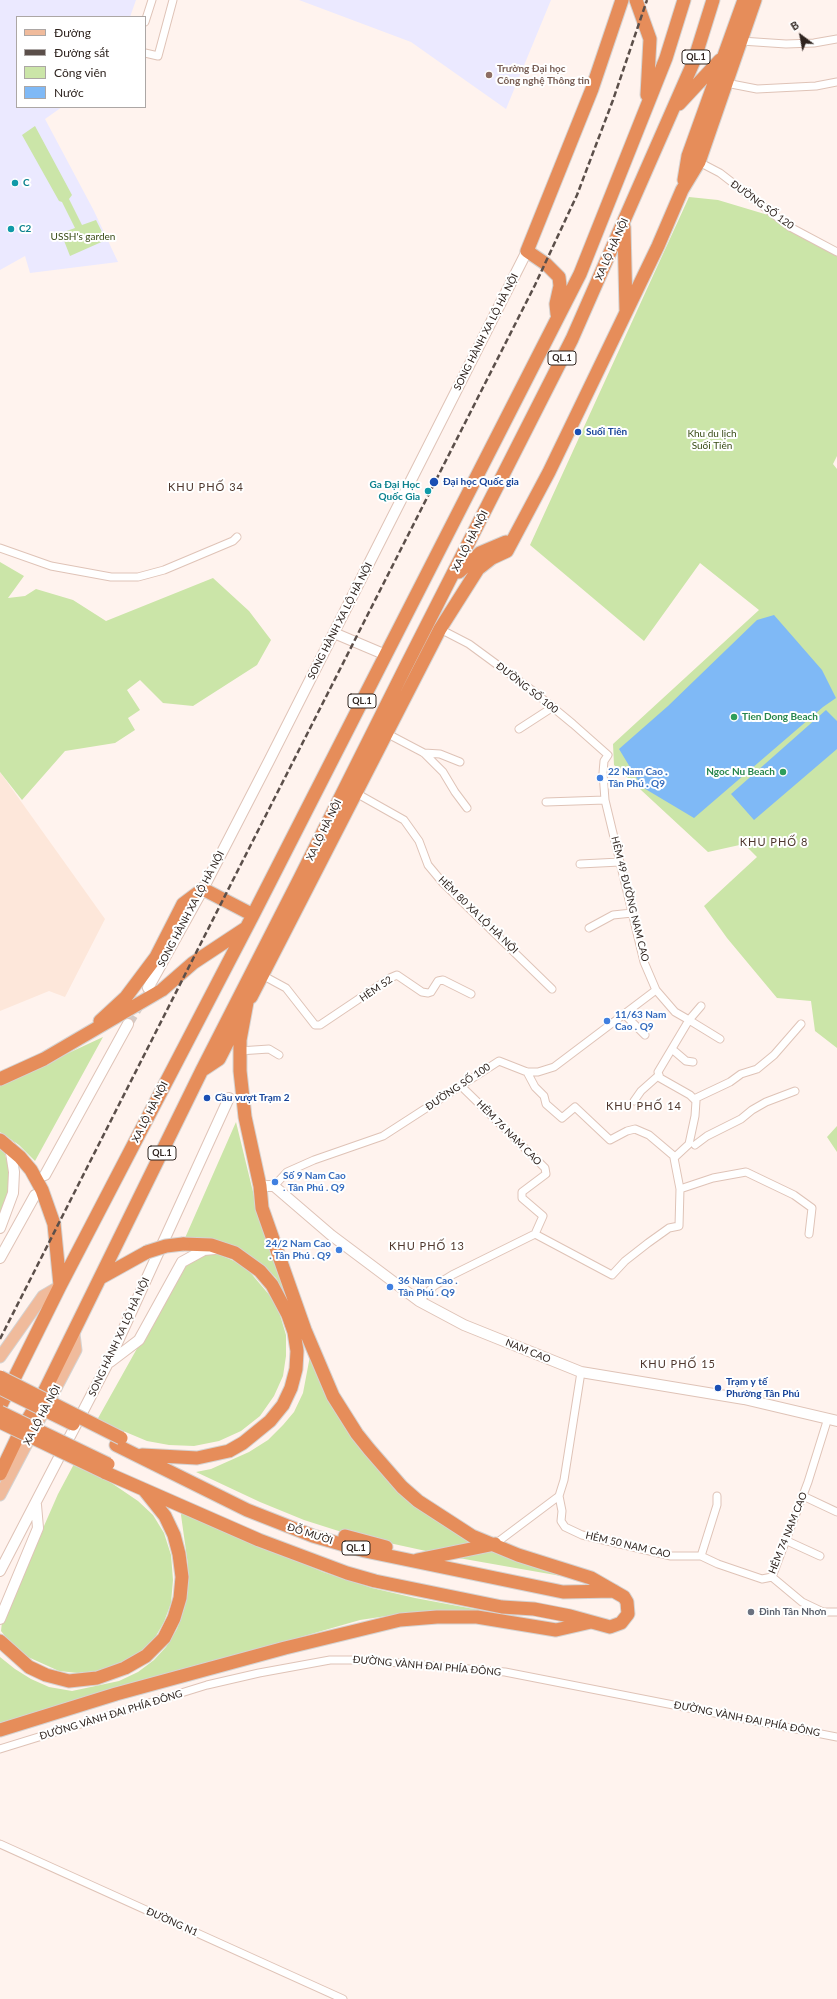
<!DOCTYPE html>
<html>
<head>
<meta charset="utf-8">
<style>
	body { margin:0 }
	#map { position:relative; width:837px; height:1999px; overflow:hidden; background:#fff3ee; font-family:Lato,sans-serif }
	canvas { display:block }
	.legend { position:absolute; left:16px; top:16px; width:130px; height:92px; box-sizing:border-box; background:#fff; border:1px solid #aca7a5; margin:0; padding:5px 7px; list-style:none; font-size:12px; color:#2f241f }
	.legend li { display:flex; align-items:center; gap:8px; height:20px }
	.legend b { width:20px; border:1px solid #aca7a5 }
	.north { position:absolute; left:781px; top:16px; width:40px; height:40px; -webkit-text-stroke:3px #fff; paint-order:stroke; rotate:328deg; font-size:11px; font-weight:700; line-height:16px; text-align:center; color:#2f241f }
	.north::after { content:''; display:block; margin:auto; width:14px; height:18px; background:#2f241f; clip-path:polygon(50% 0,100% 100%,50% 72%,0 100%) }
</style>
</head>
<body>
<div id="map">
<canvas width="837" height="1999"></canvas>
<ul class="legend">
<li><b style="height:5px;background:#f0bb9c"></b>Đường</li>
<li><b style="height:5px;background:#5b4f4a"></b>Đường sắt</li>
<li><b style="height:11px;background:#cbe5a8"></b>Công viên</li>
<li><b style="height:11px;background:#7fb9f6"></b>Nước</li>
</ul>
<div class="north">B</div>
</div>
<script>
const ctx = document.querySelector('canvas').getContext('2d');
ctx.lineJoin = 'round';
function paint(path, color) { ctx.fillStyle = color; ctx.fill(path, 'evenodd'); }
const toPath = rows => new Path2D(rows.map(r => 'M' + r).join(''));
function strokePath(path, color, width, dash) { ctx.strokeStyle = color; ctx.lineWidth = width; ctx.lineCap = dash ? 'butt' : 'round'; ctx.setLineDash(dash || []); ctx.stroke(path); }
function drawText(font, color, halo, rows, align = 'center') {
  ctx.font = font + ' Lato,sans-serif'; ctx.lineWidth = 4; ctx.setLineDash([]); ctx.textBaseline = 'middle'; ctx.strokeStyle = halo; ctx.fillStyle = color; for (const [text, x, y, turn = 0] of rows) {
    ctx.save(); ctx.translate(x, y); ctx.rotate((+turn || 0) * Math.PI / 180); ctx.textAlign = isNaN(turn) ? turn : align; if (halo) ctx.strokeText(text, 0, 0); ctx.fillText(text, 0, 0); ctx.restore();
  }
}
paint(toPath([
	[0,772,105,919,65,997,49,991,0,1011]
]), '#fde7da');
paint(toPath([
	[0,0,136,0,130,17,17,17,17,107,62,107,45,119,94,211,118,262,30,273,25,256,0,270],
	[299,0,551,0,506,109,411,42]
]), '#ebe9ff');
paint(toPath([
	[35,126,72,195,69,199,82,225,96,220,106,240,70,256,61,233,75,228,62,202,59,201,22,135],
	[689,197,718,200,778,218,837,249,837,456,833,464,837,469,837,1048,815,1031,811,1001,777,998,727,938,704,906,757,857,744,844,708,852,614,765,613,744,759,610,700,563,644,641,530,545],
	[0,562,24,576,8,598,25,596,36,589,73,600,106,621,213,578,249,611,271,640,257,665,193,706,163,703,140,680,127,690,140,710,128,718,135,730,115,743,65,751,22,800,0,772],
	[103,1037,35,1161,19,1145,0,1132,0,1085],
	[236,1122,254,1196,287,1292,284,1293,276,1278,265,1267,239,1250,214,1240,185,1238],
	[837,1126,837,1152,827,1137],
	[0,1148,4,1151,10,1172,10,1186,0,1216],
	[218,1254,234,1261,249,1271,271,1297,280,1315,286,1335,286,1356,283,1376,274,1396,260,1416,241,1431,219,1441,194,1446,169,1445,147,1441,97,1420,186,1261,203,1255],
	[310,1356,365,1451,478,1543,426,1551,348,1534,304,1520,260,1502,196,1472,211,1469,249,1452,268,1440,283,1425,294,1412,303,1393],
	[74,1464,110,1482,138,1501,153,1515,164,1533,171,1555,173,1580,171,1603,164,1622,153,1641,137,1655,117,1664,97,1671,78,1673,59,1671,28,1657,13,1646,1,1631,2,1622,58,1494],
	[182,1512,323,1572,372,1588,415,1598,490,1612,413,1612,360,1620,0,1723,0,1657,15,1669,31,1679,49,1687,72,1691,119,1681,138,1672,154,1660,166,1647,177,1629,184,1609,188,1588,188,1565,181,1515],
	[492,1551,578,1579,453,1557]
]), '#cbe5a8');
paint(toPath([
	[774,615,822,670,836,698,823,707,694,818,642,787,619,749,668,706,757,620],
	[826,710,837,721,837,749,754,820,731,794]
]), '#7fb9f6');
strokePath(toPath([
	[128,1024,141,1002]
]), '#d5cac5', 10, [10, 5]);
const street = toPath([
	[145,22,152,0],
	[741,41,786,44,814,43,837,39],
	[145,53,158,56,173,0],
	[726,83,757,89,816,86,837,82],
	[697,161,720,173,790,227,837,252],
	[0,548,51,566,111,577,138,577,164,570,233,541,237,537],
	[519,729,553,707],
	[386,733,424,753,443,772,455,792,467,808],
	[424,753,440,754,460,762],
	[356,793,404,820,419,841,428,865,443,883,552,989],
	[546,802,605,800],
	[580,864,620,862],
	[589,928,613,915,632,913],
	[262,975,286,988,315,1025,320,1025,390,978,397,975,422,992,428,993,431,992,438,981,443,980,471,994],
	[701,1006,689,1020,720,1039],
	[624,1014,645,1035],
	[672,1049,686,1061,693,1062],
	[239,1051,269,1049,279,1055],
	[527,1072,535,1087,544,1096,546,1104,562,1118,575,1107,610,1140,627,1131,635,1129,649,1135,675,1157],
	[461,1086,545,1168,546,1174,522,1192,522,1198,543,1216,535,1234],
	[694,1099,730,1082,741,1074,757,1069,774,1055,801,1024],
	[634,1101,641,1091,659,1075],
	[695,1145,707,1136,741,1119,752,1110,766,1102,795,1091],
	[274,1186,287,1172,314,1160,383,1136,499,1061,527,1072,538,1072,554,1067,656,990],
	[680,1189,713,1178,746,1172,794,1195,812,1208,809,1234],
	[419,1301,434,1286,452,1275,535,1234,612,1275,625,1261,648,1243,669,1228,679,1226,680,1189,674,1158,689,1144,695,1116,696,1101,690,1095,660,1078,658,1072,689,1020,675,1012,656,990,644,962,605,800,603,773,604,761,608,755,573,724,533,691,469,644,440,629],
	[559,1496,562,1511,561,1521,565,1527,582,1535,671,1556,701,1556,718,1564,762,1579,772,1577,808,1482,828,1418],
	[803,1496,837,1512],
	[785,1540,820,1556],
	[495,1544,559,1496,564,1480,581,1372],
	[701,1556,717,1505,717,1496],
	[772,1577,802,1602,823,1612,837,1612],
	[0,1749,207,1685,259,1673,330,1660,364,1660,505,1672,837,1737],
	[0,1844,343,1999]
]);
const secondary = toPath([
	[334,633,386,655],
	[148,988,203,889,269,761,527,251],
	[45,1175,128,1024],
	[260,1186,274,1186,331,1235,419,1301,464,1325,581,1372,744,1399,837,1421],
	[0,1228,13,1193,14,1172,10,1146],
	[0,1258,35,1195],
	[110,1362,139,1340,182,1262,204,1250,215,1249],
	[0,1571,108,1363,229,1098],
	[0,1619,38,1528,36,1505]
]);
const primary = toPath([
	[0,1357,43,1296,60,1286],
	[0,1495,76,1350,74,1334]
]);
const highway = toPath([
	[636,0,650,39,647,95],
	[679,104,720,60],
	[684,180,688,156,744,0],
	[624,227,626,310],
	[557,314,556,304,560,286,559,277,546,264,527,251,592,89,622,0],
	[459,572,480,553,506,542],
	[251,997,440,629,478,569,492,558,507,551,549,472,658,246,682,190,699,162,755,0],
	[100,1021,126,997,156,957,183,904,203,889,253,915],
	[204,1069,219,1059,241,1016],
	[0,1079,44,1059,162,990,193,963,246,928],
	[0,1140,20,1157,31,1170,42,1190,54,1224,60,1285],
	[102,1277,147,1252],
	[0,1407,60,1286,253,915,580,274,666,58,684,0],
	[116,1445,247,1510,313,1536,365,1551,563,1592,614,1591],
	[142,1455,197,1458,229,1451,243,1443,270,1421,283,1405,291,1388,296,1369,297,1351,294,1332,288,1315,272,1285,260,1271,235,1253,211,1245,183,1244],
	[104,1472,259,1540,347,1573,375,1581,502,1607,534,1609,570,1616,610,1627,621,1623,628,1614,627,1602,624,1597,591,1578,518,1555,472,1536,418,1501,402,1487,369,1449,357,1434,333,1396,305,1330,262,1208,260,1186,245,1117,240,1071,240,1040,250,986],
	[0,1474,19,1434,44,1392,202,1070,300,878,406,666,572,339,694,61,713,0],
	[345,1536,386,1547],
	[417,1560,495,1544],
	[0,1641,29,1667,46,1675,69,1681,97,1678,125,1668,146,1656,164,1638,174,1618,180,1598,182,1577,179,1554,174,1535,165,1516,145,1491],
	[0,1730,116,1694,285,1648,400,1620,437,1617,477,1617,556,1630,591,1622]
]);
strokePath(street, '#dfc3b7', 9);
strokePath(secondary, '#dfc3b7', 12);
strokePath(primary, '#d5d3d2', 13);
strokePath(highway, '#d5d3d2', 15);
strokePath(street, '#fff', 7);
strokePath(secondary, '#fff', 10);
strokePath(primary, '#f0bb9c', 11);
strokePath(highway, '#e68d5a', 13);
strokePath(toPath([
	[0,1339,535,285,577,195,613,100,647,0]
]), '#5b4f4a', 2.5, [6, 3]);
const highwayBridge = toPath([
	[147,1252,166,1246,183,1244],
	[0,1377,121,1438],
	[0,1388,73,1424],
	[0,1412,108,1464],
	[0,1422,104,1472]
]);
strokePath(highwayBridge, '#d5d3d2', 15, []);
strokePath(highwayBridge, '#e68d5a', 13);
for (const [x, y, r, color] of [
	[489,75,4,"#8d6e63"],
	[15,183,4,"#0f9aa8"],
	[11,229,4,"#0f9aa8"],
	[578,432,4,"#1a4fb4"],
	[434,482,5,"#1a4fb4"],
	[428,491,4,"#0f9aa8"],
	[734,717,4,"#2e9e5b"],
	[783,772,4,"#2e9e5b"],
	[600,778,4,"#3f7fe0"],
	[607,1021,4,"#3f7fe0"],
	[207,1098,4,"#1a4fb4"],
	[275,1182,4,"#3f7fe0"],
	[339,1250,4,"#3f7fe0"],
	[390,1287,4,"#3f7fe0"],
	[718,1388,4,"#1a4fb4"],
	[751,1612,4,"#6b7280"]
]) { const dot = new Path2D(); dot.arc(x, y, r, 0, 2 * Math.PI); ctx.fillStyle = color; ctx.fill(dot); strokePath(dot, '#fff', 1.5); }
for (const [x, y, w] of [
	[696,57,28],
	[562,358,28],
	[362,701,28],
	[162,1153,28],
	[356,1548,28]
]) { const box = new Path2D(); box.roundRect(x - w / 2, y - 7, w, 14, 3); ctx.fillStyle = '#fff'; ctx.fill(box); strokePath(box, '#2f241f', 1); }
drawText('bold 9px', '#2f241f', null, [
	["QL.1",696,57],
	["QL.1",562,358],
	["QL.1",362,701],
	["QL.1",162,1153],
	["QL.1",356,1548]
]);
drawText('bold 10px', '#785e54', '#fff', [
	["Trường Đại học",497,69],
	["Công nghệ Thông tin",497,81]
], 'left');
drawText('bold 10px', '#0d838f', '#fff', [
	["C",23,183],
	["C2",19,229],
	["Ga Đại Học",420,485,"right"],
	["Quốc Gia",420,497,"right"]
], 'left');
drawText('10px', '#2f241f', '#fff', [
	["ĐƯỜNG SỐ 120",762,205,36],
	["XA LỘ HÀ NỘI",612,249,-66],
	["SONG HÀNH XA LỘ HÀ NỘI",486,332,-63],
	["XA LỘ HÀ NỘI",470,541,-63],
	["SONG HÀNH XA LỘ HÀ NỘI",340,621,-63],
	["ĐƯỜNG SỐ 100",527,688,38],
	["XA LỘ HÀ NỘI",324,830,-64],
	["HẺM 49 ĐƯỜNG NAM CAO",630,899,76],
	["SONG HÀNH XA LỘ HÀ NỘI",191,909,-62],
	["HẺM 80 XA LỘ HÀ NỘI",478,915,44],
	["HẺM 52",376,989,-34],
	["ĐƯỜNG SỐ 100",458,1087,-34],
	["XA LỘ HÀ NỘI",150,1112,-63],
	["HẺM 76 NAM CAO",509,1133,45],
	["SONG HÀNH XA LỘ HÀ NỘI",119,1337,-65],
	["NAM CAO",528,1351,22],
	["XA LỘ HÀ NỘI",42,1415,-62],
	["HẺM 74 NAM CAO",788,1533,-68],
	["ĐỖ MƯỜI",310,1534,18],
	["HẺM 50 NAM CAO",628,1545,13],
	["ĐƯỜNG VÀNH ĐAI PHÍA ĐÔNG",427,1666,5],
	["ĐƯỜNG VÀNH ĐAI PHÍA ĐÔNG",111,1715,-17],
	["ĐƯỜNG VÀNH ĐAI PHÍA ĐÔNG",747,1719,11],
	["ĐƯỜNG N1",172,1922,24]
]);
drawText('10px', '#374a14', '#fff', [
	["USSH's garden",83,237],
	["Khu du lịch",712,434],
	["Suối Tiên",712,446]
]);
drawText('bold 10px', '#164399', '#fff', [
	["Suối Tiên",586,432],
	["Đại học Quốc gia",443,482],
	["Cầu vượt Trạm 2",215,1098],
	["Trạm y tế",726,1382],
	["Phường Tân Phú",726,1394]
], 'left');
drawText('bold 10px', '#27864d', '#fff', [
	["Tien Dong Beach",742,717],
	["Ngoc Nu Beach",775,772,"right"]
], 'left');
drawText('bold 10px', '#366cbe', '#fff', [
	["22 Nam Cao .",608,772],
	["Tân Phú . Q9",608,784],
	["11/63 Nam",615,1015],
	["Cao . Q9",615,1027],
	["Số 9 Nam Cao",283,1176],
	[". Tân Phú . Q9",283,1188],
	["24/2 Nam Cao",331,1244,"right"],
	[". Tân Phú . Q9",331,1256,"right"],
	["36 Nam Cao .",398,1281],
	["Tân Phú . Q9",398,1293]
], 'left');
drawText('bold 10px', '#5b616d', '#fff', [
	["Đình Tân Nhơn",759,1612]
], 'left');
ctx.letterSpacing = '1px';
drawText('11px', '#4e372d', '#fff', [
	["KHU PHỐ 34",206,487],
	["KHU PHỐ 8",774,842],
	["KHU PHỐ 14",644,1106],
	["KHU PHỐ 13",427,1246],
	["KHU PHỐ 15",678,1364]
]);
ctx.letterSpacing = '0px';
</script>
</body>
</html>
